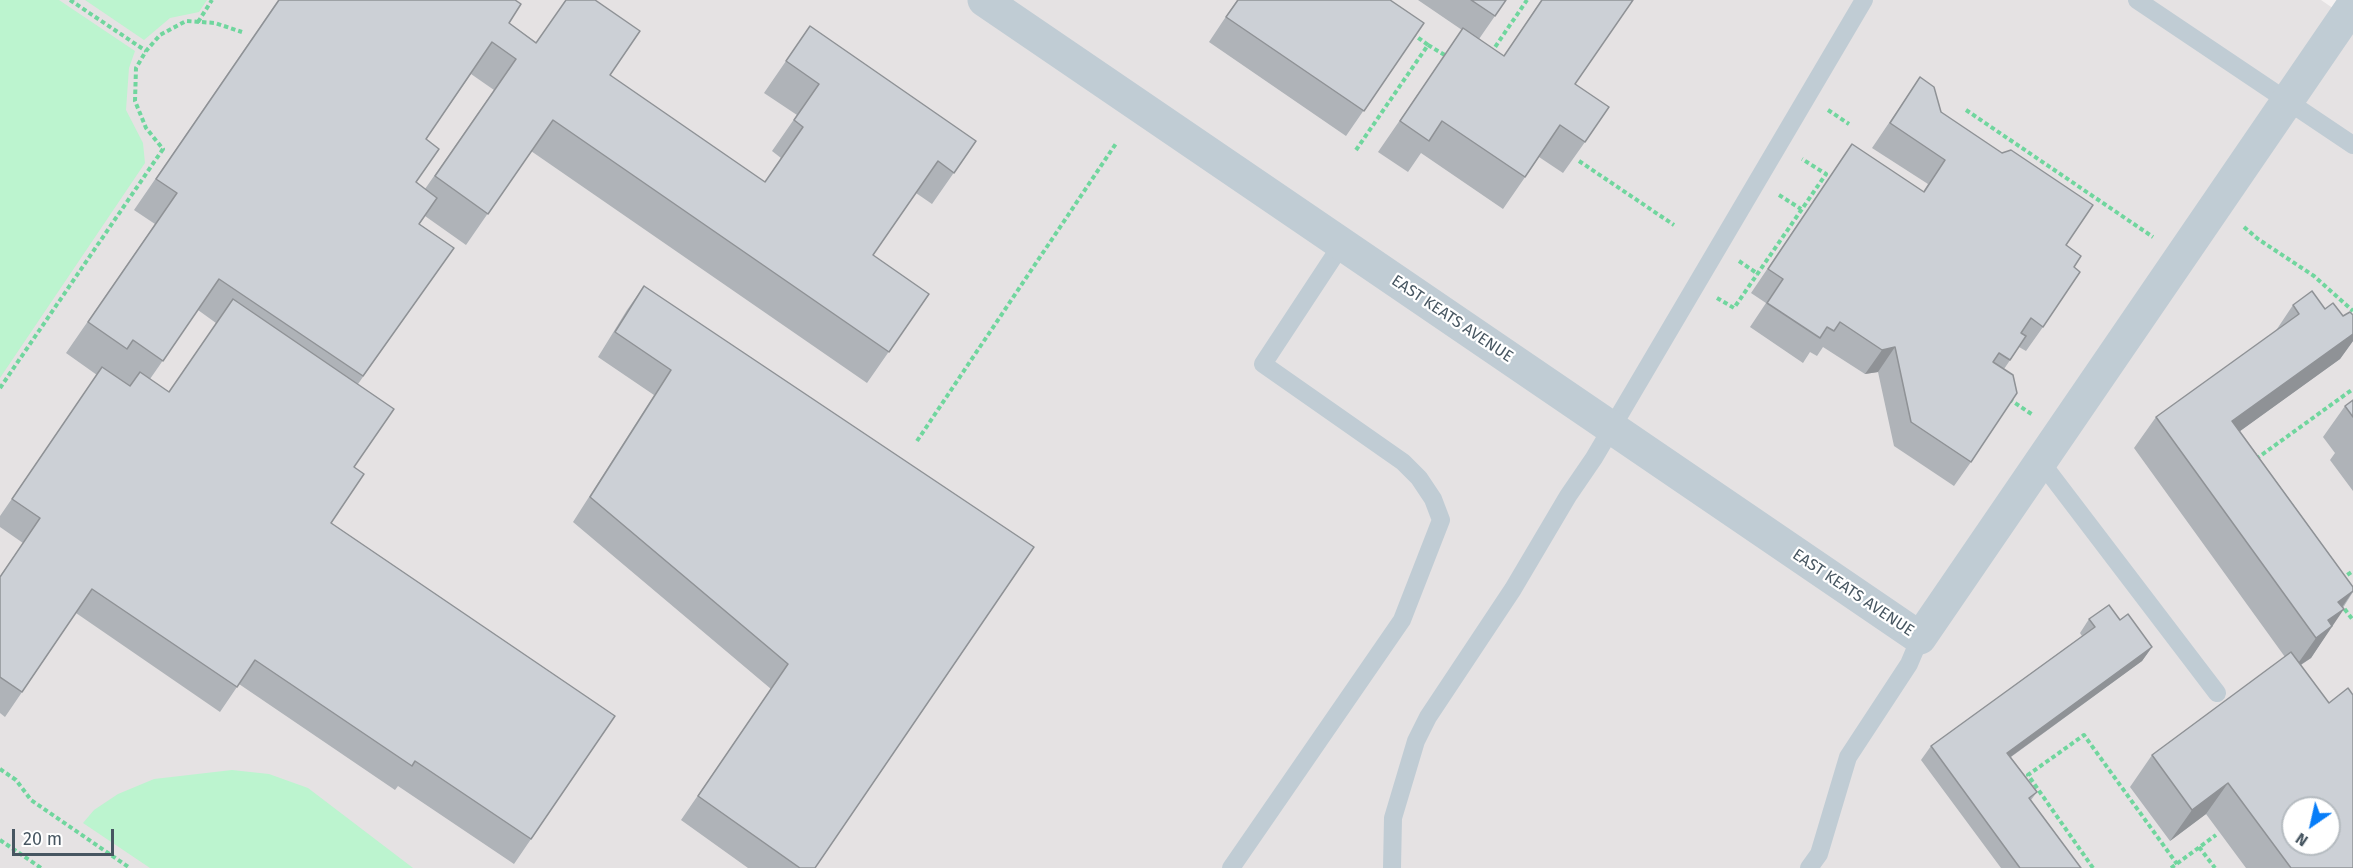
<!DOCTYPE html>
<html>
<head>
<meta charset="utf-8">
<style>
	body { margin:0 }
	#map { position:relative; width:2353px; height:868px; overflow:hidden; background:#f4f1f1; font-family:"Fira Sans",sans-serif }
	canvas { display:block }
	.north { position:absolute; left:2281px; top:796px; width:60px; height:60px; box-sizing:border-box; background:#fff; border:2px solid #b5bbc0; border-radius:50%; rotate:214deg; font-size:16px; font-weight:700; line-height:24px; text-align:center; color:#475661 }
	.north::after { content:''; display:block; margin:auto; width:21px; height:27px; background:#077df8; clip-path:polygon(50% 0,100% 100%,50% 72%,0 100%) }
	.scale { position:absolute; left:12px; top:829px; width:102px; height:27px; box-sizing:border-box; border:3px solid #475661; border-top:0; padding-left:8px; font-size:18px; line-height:21px; white-space:nowrap; color:#475661; -webkit-text-stroke:4px #fff; paint-order:stroke }
</style>
</head>
<body>
<div id="map">
<canvas width="2353" height="868"></canvas>
<div class="north">N</div>
<div class="scale">20 m</div>
</div>
<script>
const ctx = document.querySelector('canvas').getContext('2d');
ctx.lineJoin = 'round';
function paint(path, color) { ctx.fillStyle = color; ctx.fill(path, 'evenodd'); }
const toPath = rows => new Path2D(rows.map(r => 'M' + r).join(''));
function strokePath(path, color, width, dash) { ctx.strokeStyle = color; ctx.lineWidth = width; ctx.lineCap = dash ? 'butt' : 'round'; ctx.setLineDash(dash || []); ctx.stroke(path); }
function drawText(font, color, halo, rows, align = 'center') {
  ctx.font = font + ' "Fira Sans",sans-serif'; ctx.lineWidth = 4.5; ctx.setLineDash([]); ctx.textBaseline = 'middle'; ctx.strokeStyle = halo; ctx.fillStyle = color; for (const [text, x, y, turn = 0] of rows) {
    ctx.save(); ctx.translate(x, y); ctx.rotate((+turn || 0) * Math.PI / 180); ctx.textAlign = isNaN(turn) ? turn : align; if (halo) ctx.strokeText(text, 0, 0); ctx.fillText(text, 0, 0); ctx.restore();
  }
}
paint(toPath([
	[0,0,2321,0,2353,22,2353,868,0,868],
	[2293,808,2329,808,2329,844,2293,844]
]), '#e5e2e3');
paint(toPath([
	[0,0,59,0,135,51,129,68,126,110,143,143,145,163,0,378],
	[85,0,207,0,199,12,170,18,144,40],
	[232,770,269,774,308,788,413,868,150,868,83,823,94,810,118,794,154,779]
]), '#bcf4cf');
strokePath(toPath([
	[70,0,146,51],
	[198,22,212,0],
	[1428,45,1448,57],
	[1491,53,1527,0],
	[1828,110,1849,124],
	[1966,110,2153,237],
	[1356,150,1428,45,1413,34],
	[1579,161,1674,225],
	[1779,195,1801,209],
	[2244,227,2258,239,2314,276,2353,311],
	[1739,261,1758,274],
	[1717,298,1734,308,1826,174,1802,159],
	[0,388,163,149,146,128,135,101,136,68,146,51,160,35,186,21,215,23,242,32],
	[2009,399,2033,415],
	[917,441,1117,142],
	[2256,459,2353,389],
	[2341,579,2353,571],
	[2340,603,2353,620],
	[0,769,16,780,31,800,130,868],
	[0,840,41,868],
	[2199,847,2215,868],
	[2093,868,2028,775,2084,735,2177,864],
	[2171,868,2216,835]
]), '#70d69e', 4, [4.5, 3]);
strokePath(toPath([
	[2137,0,2353,145],
	[2041,462,2217,693],
	[1231,868,1402,620,1441,520,1433,499,1419,478,1403,462,1263,364,1342,244],
	[1392,868,1393,818,1416,741,1428,717,1513,589,1568,496,1594,458,1864,0],
	[1809,868,1819,854,1848,757,1909,664,1920,638]
]), '#c0ccd4', 18);
strokePath(toPath([
	[984,0,1920,638,2353,5]
]), '#c0ccd4', 33);
paint(toPath([
	[278,0,509,23,536,42,610,75,765,182,781,158,772,151,797,115,764,93,810,26,976,141,932,204,916,193,873,255,929,294,867,383,531,151,466,245,425,216,419,224,454,248,358,384,354,467,331,523,615,716,514,864,398,786,395,790,239,684,220,712,76,613,5,717,0,713,0,576,23,543,0,527,0,516,97,375,66,353,155,224,134,210],
	[471,74,494,90,425,189,416,182,426,139],
	[198,310,216,323,169,392,150,379],
	[1237,0,1424,23,1346,136,1209,42],
	[1418,0,1506,0,1479,39,1504,56,1541,0,1633,0,1575,84,1585,142,1563,173,1539,157,1503,209,1421,153,1408,172,1378,152,1462,30],
	[1920,77,1941,112,2066,245,2074,267,2043,327,2026,351,2019,347,2004,369,1971,462,1954,486,1894,446,1878,372,1865,374,1823,347,1817,356,1810,352,1803,363,1750,327,1766,303,1751,293,1852,144,1923,192,1928,184,1872,148],
	[644,286,1034,547,815,868,748,868,681,820,771,689,573,522,654,395,598,357,627,310],
	[2293,305,2325,309,2343,316,2353,315,2353,341,2340,359,2240,431,2353,587,2353,592,2311,658,2301,665,2353,868,2246,868,2206,814,2170,841,2130,787,2152,755,2285,657,2134,448,2156,417,2275,332],
	[2353,400,2353,491,2330,460,2335,453,2323,437,2345,406],
	[2089,619,2120,620,2152,647,2142,661,2011,757,2037,792,2031,800,2081,868,2001,868,1921,760,1931,746,2082,636,2080,633]
]), '#afb3b8');
paint(toPath([
	[2353,334,2353,341,2340,359,2211,452,2232,421],
	[1895,347,1878,372,1865,374,1882,350],
	[2353,591,2338,613,2344,609,2311,658,2294,669,2316,638,2338,602],
	[2152,647,2142,661,1998,766,2007,753],
	[2228,783,2206,814,2170,841,2192,810]
]), '#8f9296');
const building = toPath([
	[279,0,515,0,521,4,509,23,536,43,566,0,595,0,640,31,610,75,765,182,803,127,794,120,819,84,786,61,810,26,976,141,954,173,938,161,873,255,929,294,889,352,553,120,488,214,435,176,516,59,492,42,426,139,439,149,416,182,437,198,419,224,454,248,363,376,219,279,163,361,133,340,127,349,88,322,177,193,156,179,279,0],
	[1238,0,1390,0,1424,23,1364,111,1226,17,1238,0],
	[1471,0,1506,0,1495,16,1471,0],
	[1542,0,1633,0,1575,84,1609,107,1585,142,1560,125,1525,177,1442,121,1429,141,1400,121,1463,28,1504,56,1542,0],
	[1920,77,1934,87,1941,112,2002,153,2011,150,2093,205,2066,245,2081,256,2074,267,2080,272,2043,327,2031,318,2021,333,2026,336,2010,360,1999,353,1993,362,2013,375,2017,393,1971,462,1911,422,1895,347,1882,350,1840,322,1834,331,1827,327,1820,338,1767,303,1783,279,1768,269,1852,144,1924,192,1945,160,1890,123,1920,77],
	[644,286,1034,547,815,868,800,868,698,796,788,664,590,497,671,370,615,332,644,286],
	[2312,291,2325,309,2333,303,2343,316,2350,312,2353,315,2353,334,2232,421,2353,587,2353,591,2338,602,2344,609,2328,620,2332,626,2316,638,2156,417,2299,314,2293,305,2312,291],
	[233,299,394,409,354,467,364,474,331,523,615,716,531,839,415,761,412,766,255,660,237,687,92,589,22,692,0,677,0,577,40,518,12,499,102,367,130,386,140,372,169,392,233,299],
	[2353,400,2353,417,2345,406,2353,400],
	[2109,605,2120,620,2128,614,2152,647,2007,753,2037,792,2029,798,2081,868,2020,868,1931,746,2095,627,2089,619,2109,605],
	[2291,652,2329,703,2348,688,2353,695,2353,868,2291,868,2228,783,2192,810,2152,755,2291,652],
	[2293,808,2329,808,2329,844,2293,844,2293,808]
]);
paint(building, '#ccd0d6');
strokePath(building, '#8f9296', 1.5);
drawText('16px', '#475661', '#fff', [
	["EAST KEATS AVENUE",1452,319,34],
	["EAST KEATS AVENUE",1853,593,34]
]);
</script>
</body>
</html>
